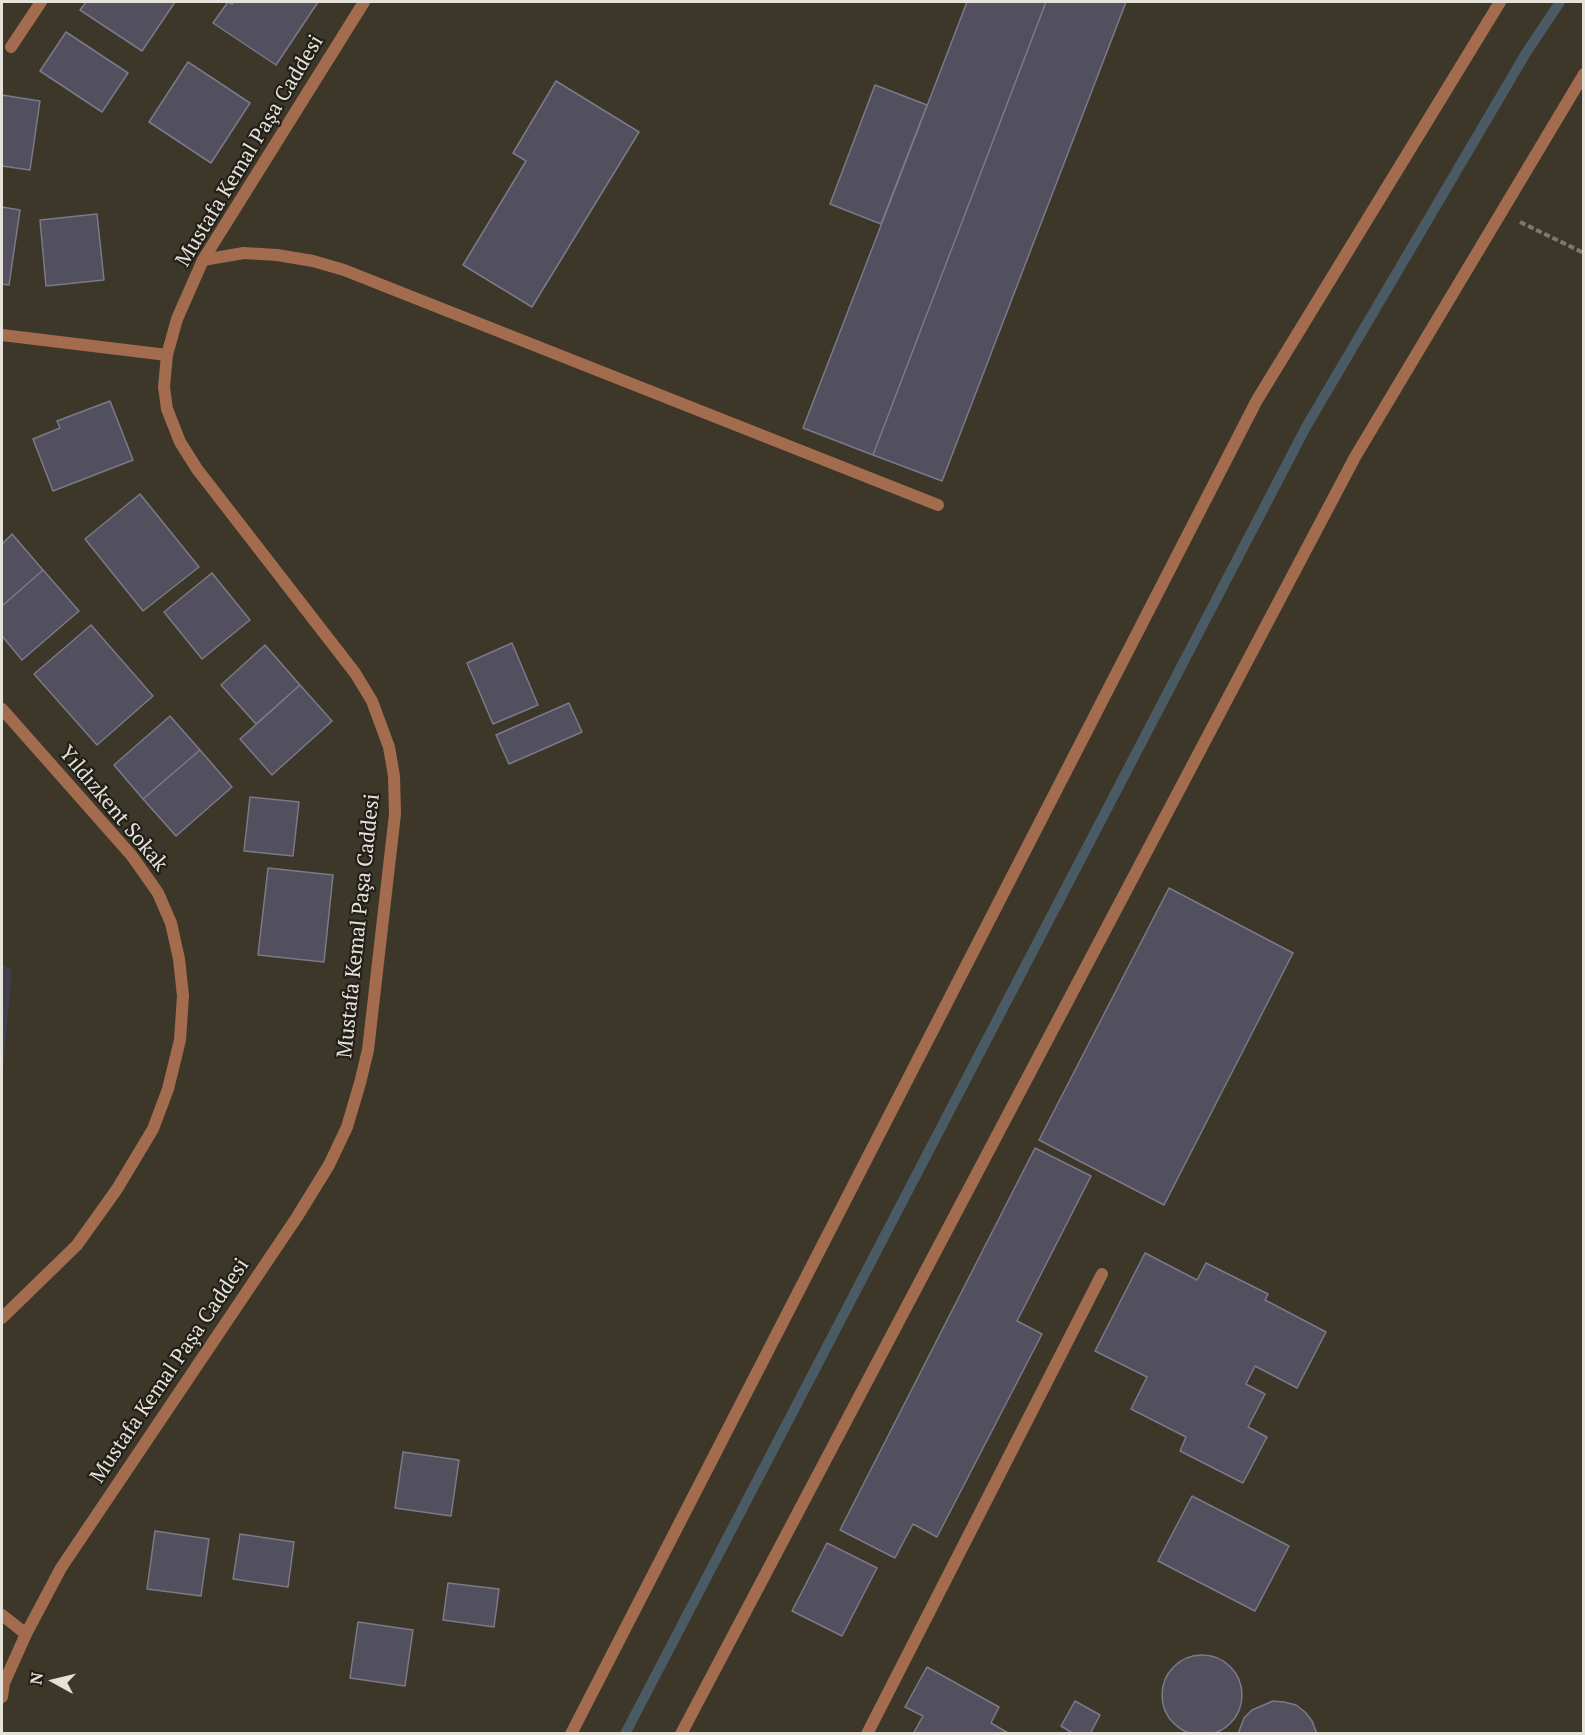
<!DOCTYPE html>
<html>
<head>
<meta charset="utf-8">
<style>
	body { margin:0 }
	#map { position:relative; width:1585px; height:1735px; overflow:hidden; background:#3c3729; font-family:"PT Serif",serif }
	canvas { display:block }
	.frame { position:absolute; inset:0; border:3px solid #e5e2da; pointer-events:none }
	.north { position:absolute; left:24px; top:1651px; width:60px; height:60px; -webkit-text-stroke:4px #211f18; paint-order:stroke; rotate:278deg; font-size:16px; font-weight:700; line-height:24px; text-align:center; color:#e5e2da }
	.north::after { content:''; display:block; margin:auto; width:21px; height:27px; background:#e5e2da; clip-path:polygon(50% 0,100% 100%,50% 72%,0 100%) }
</style>
</head>
<body>
<div id="map">
<canvas width="1585" height="1735"></canvas>
<div class="frame"></div>
<div class="north">N</div>
</div>
<script>
const ctx = document.querySelector('canvas').getContext('2d');
ctx.lineJoin = 'round';
function paint(path, color) { ctx.fillStyle = color; ctx.fill(path, 'evenodd'); }
const toPath = rows => new Path2D(rows.map(r => 'M' + r).join(''));
function strokePath(path, color, width, dash) { ctx.strokeStyle = color; ctx.lineWidth = width; ctx.lineCap = dash ? 'butt' : 'round'; ctx.setLineDash(dash || []); ctx.stroke(path); }
function drawText(font, color, halo, rows, align = 'center') {
  ctx.font = font + ' "PT Serif",serif'; ctx.lineWidth = 4.5; ctx.setLineDash([]); ctx.textBaseline = 'middle'; ctx.strokeStyle = halo; ctx.fillStyle = color; for (const [text, x, y, turn = 0] of rows) {
    ctx.save(); ctx.translate(x, y); ctx.rotate((+turn || 0) * Math.PI / 180); ctx.textAlign = isNaN(turn) ? turn : align; if (halo) ctx.strokeText(text, 0, 0); ctx.fillText(text, 0, 0); ctx.restore();
  }
}
paint(toPath([
	[2,965,12,969,2,1084]
]), '#3f3d4e');
strokePath(toPath([
	[625,1734,1306,427,1526,53,1560,2]
]), '#4a5b66', 10);
const building = toPath([
	[86,2,175,2,142,51,80,10,86,2],
	[228,2,232,4,234,2,318,2,276,65,213,23,228,2],
	[967,2,1046,2,873,455,803,428,967,2],
	[1046,2,1126,2,942,481,873,455,1046,2],
	[66,32,128,73,102,112,40,71,66,32],
	[188,62,250,103,211,163,149,122,188,62],
	[556,81,639,132,532,307,463,265,526,161,513,153,556,81],
	[875,85,927,105,881,224,830,204,875,85],
	[2,95,40,101,30,170,2,166,2,95],
	[2,207,20,210,9,285,2,284,2,207],
	[97,214,104,280,46,286,40,220,97,214],
	[110,401,133,460,53,491,33,439,60,428,57,421,110,401],
	[140,494,199,567,143,611,85,539,140,494],
	[12,534,43,570,2,606,2,544,12,534],
	[43,570,79,611,22,660,2,636,2,606,43,570],
	[212,573,250,620,202,659,164,612,212,573],
	[91,625,153,696,97,745,34,674,91,625],
	[512,643,538,705,493,724,467,663,512,643],
	[265,645,300,685,256,724,221,685,265,645],
	[300,685,332,721,272,775,240,739,300,685],
	[569,703,582,732,509,764,496,735,569,703],
	[170,716,200,750,143,799,114,765,170,716],
	[200,750,232,787,176,836,143,799,200,750],
	[250,797,299,802,293,856,244,851,250,797],
	[268,868,333,875,324,962,258,955,268,868],
	[1169,888,1293,953,1164,1205,1039,1140,1169,888],
	[1035,1148,1091,1176,1017,1321,1042,1334,937,1537,913,1524,895,1558,840,1530,1035,1148],
	[1145,1253,1197,1280,1206,1263,1268,1294,1265,1300,1326,1332,1297,1388,1255,1366,1246,1384,1265,1394,1248,1427,1267,1437,1243,1483,1180,1451,1186,1437,1131,1409,1147,1377,1095,1351,1145,1253],
	[403,1452,459,1460,451,1516,395,1508,403,1452],
	[1192,1496,1289,1546,1255,1611,1158,1561,1192,1496],
	[155,1531,209,1539,201,1596,147,1589,155,1531],
	[240,1534,294,1542,288,1587,233,1579,240,1534],
	[827,1543,877,1568,842,1636,792,1611,827,1543],
	[448,1583,499,1589,494,1627,443,1620,448,1583],
	[358,1622,413,1630,405,1686,350,1678,358,1622],
	'1162 1695a40 40 0 1 1 80 0a40 40 0 1 1-80 0Z',
	[927,1667,999,1707,991,1723,1010,1734,913,1734,923,1716,905,1707,927,1667],
	[1075,1701,1100,1715,1090,1734,1074,1734,1061,1726,1075,1701],
	[1273,1701,1284,1702,1296,1705,1305,1712,1312,1721,1317,1734,1238,1734,1244,1718,1252,1710,1273,1701]
]);
paint(building, '#524f5e');
strokePath(building, '#7c7989', 1.5);
strokePath(toPath([
	[1520,222,1584,253]
]), '#7c786c', 4, [6, 3]);
strokePath(toPath([
	[203,260,244,253,277,255,313,261,344,270,938,505],
	[867,1734,1102,1274]
]), '#a36c4e', 12);
strokePath(toPath([
	[11,47,41,2],
	[2,335,167,355],
	[2,709,132,856,158,893,171,923,179,959,183,996,180,1040,168,1089,153,1129,117,1189,77,1245,2,1318],
	[2,1615,26,1634],
	[571,1734,1257,400,1500,2],
	[681,1734,1355,457,1584,74]
]), '#a36c4e', 12);
strokePath(toPath([
	[2,1697,4,1683,26,1634,61,1568,297,1217,329,1165,347,1127,360,1083,368,1050,395,814,394,776,389,747,372,701,355,673,197,469,180,442,167,409,164,387,167,355,177,319,203,260,364,2]
]), '#a36c4e', 12);
drawText('21px', '#e5e2da', '#211f18', [
	["Mustafa Kemal Paşa Caddesi",250,151,-59],
	["Yıldızkent Sokak",113,809,50],
	["Mustafa Kemal Paşa Caddesi",359,926,-84],
	["Mustafa Kemal Paşa Caddesi",170,1371,-56]
]);
</script>
</body>
</html>
